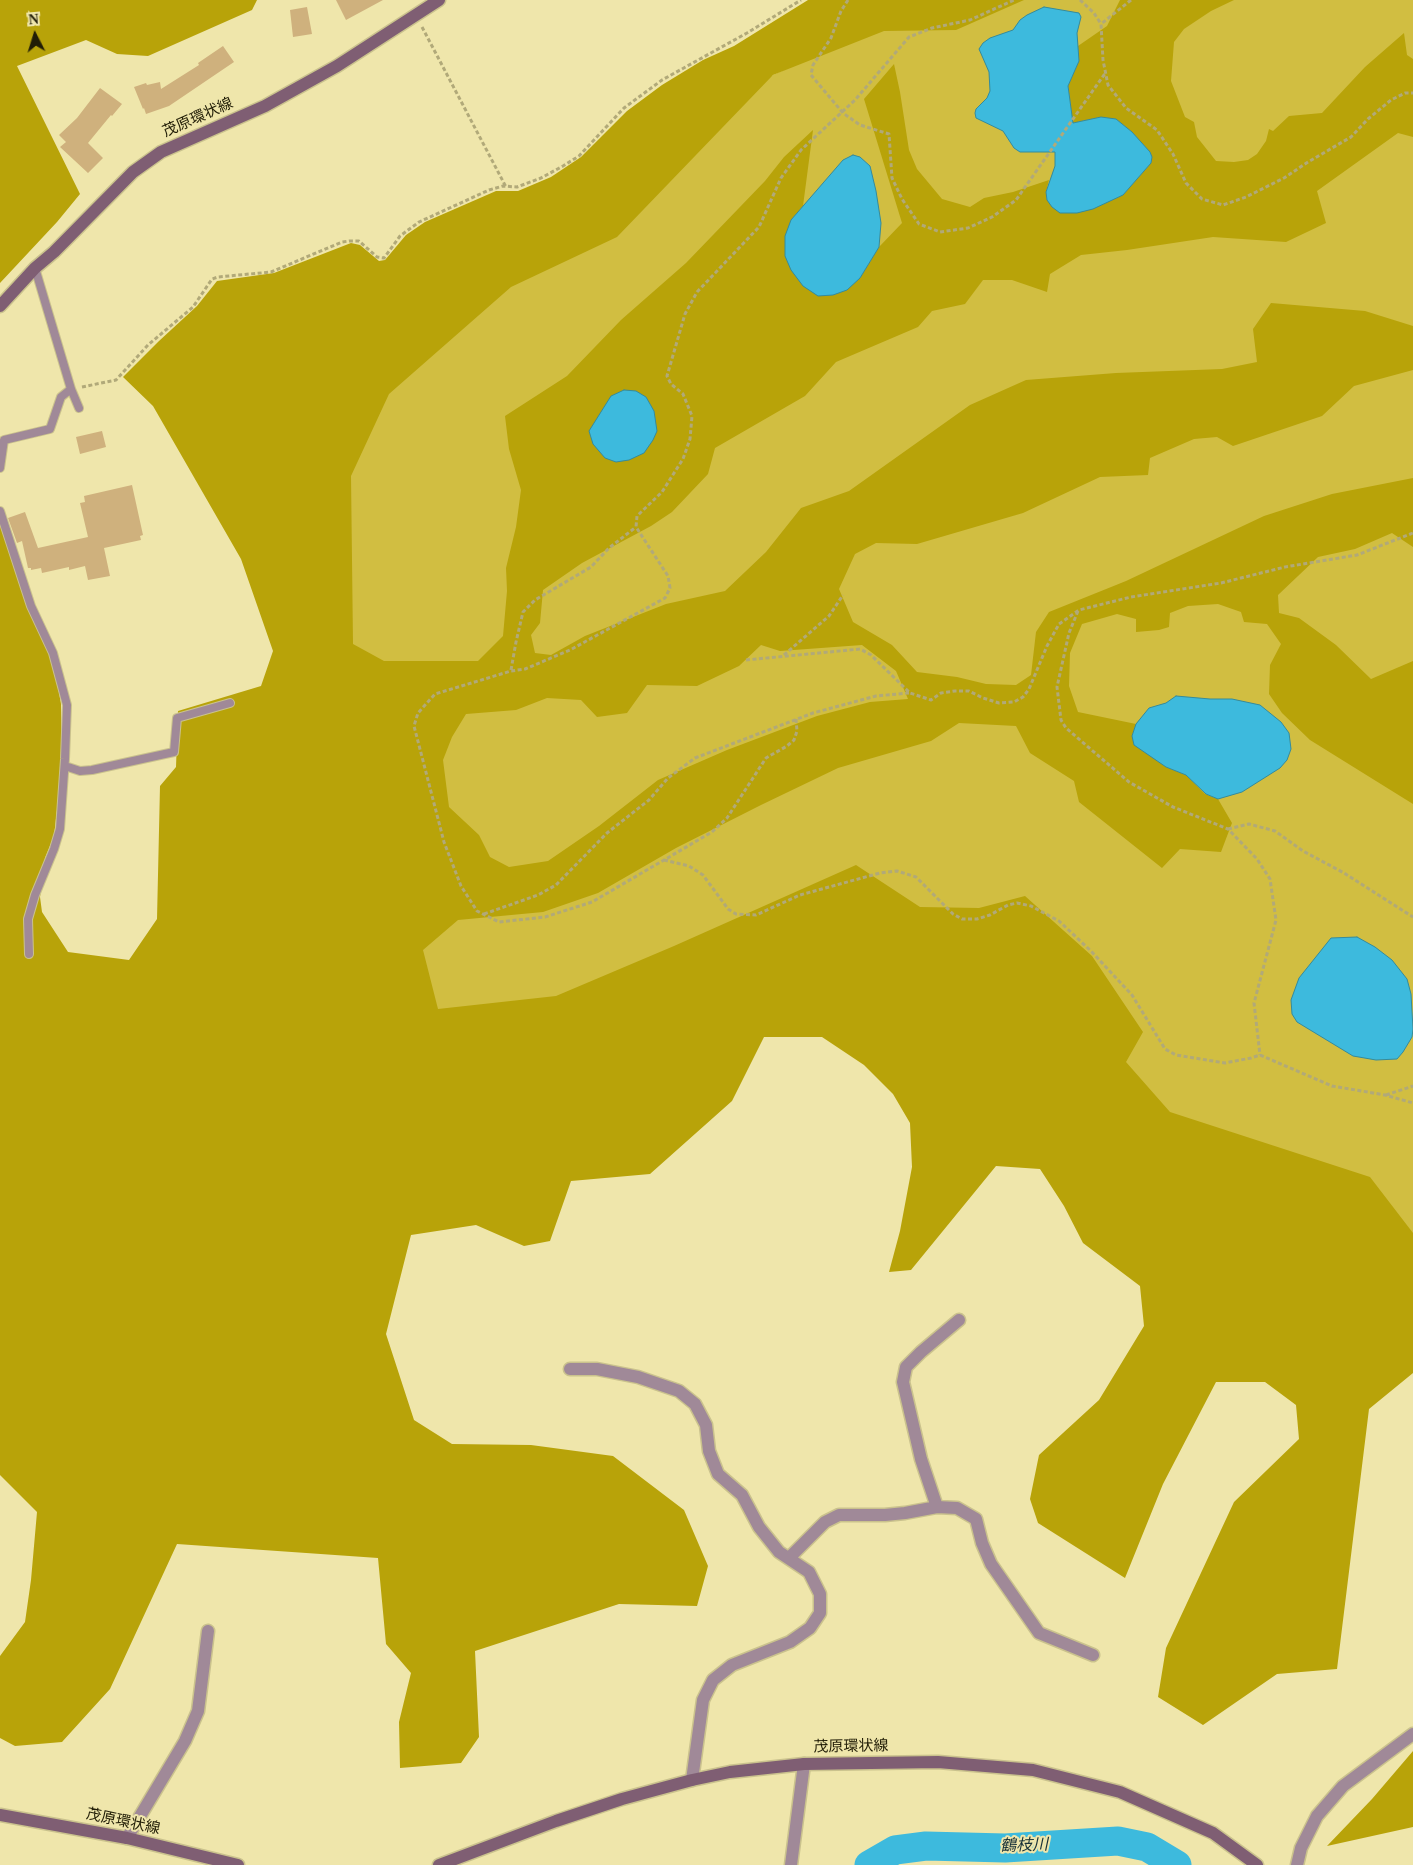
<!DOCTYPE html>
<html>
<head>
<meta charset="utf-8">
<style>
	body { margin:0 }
	#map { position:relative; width:1413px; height:1865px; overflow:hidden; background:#efe6ab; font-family:"Times New Roman",serif }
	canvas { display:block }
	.north { position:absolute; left:10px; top:10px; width:50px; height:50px; -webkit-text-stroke:4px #efe6ab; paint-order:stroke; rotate:355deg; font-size:14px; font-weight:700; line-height:20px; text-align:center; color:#211d06 }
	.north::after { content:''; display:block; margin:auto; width:18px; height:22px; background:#211d06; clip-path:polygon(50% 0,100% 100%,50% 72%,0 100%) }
</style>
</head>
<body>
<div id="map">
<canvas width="1413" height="1865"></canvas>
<div class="north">N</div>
</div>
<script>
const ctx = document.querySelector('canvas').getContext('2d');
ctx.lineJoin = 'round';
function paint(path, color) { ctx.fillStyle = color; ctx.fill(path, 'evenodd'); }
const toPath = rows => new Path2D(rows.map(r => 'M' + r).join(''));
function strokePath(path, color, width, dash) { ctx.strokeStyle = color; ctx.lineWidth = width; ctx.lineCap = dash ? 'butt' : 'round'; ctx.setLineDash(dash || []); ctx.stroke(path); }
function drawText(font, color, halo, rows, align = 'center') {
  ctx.font = font + ' "Times New Roman","Noto Sans JP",serif'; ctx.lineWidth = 4; ctx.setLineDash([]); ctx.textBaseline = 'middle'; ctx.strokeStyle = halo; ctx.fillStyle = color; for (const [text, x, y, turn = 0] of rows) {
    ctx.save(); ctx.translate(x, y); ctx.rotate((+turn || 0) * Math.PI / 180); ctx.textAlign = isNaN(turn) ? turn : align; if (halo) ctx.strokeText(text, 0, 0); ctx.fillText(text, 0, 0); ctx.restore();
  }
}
paint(toPath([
	[938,0,1413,0,1413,1372,822,1010,370,1027,298,607,361,362,773,75]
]), '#d1be41');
paint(toPath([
	[0,0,257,0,252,10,148,56,117,54,86,40,17,66,80,194,57,222,0,283],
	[808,0,1024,0,956,30,884,31,773,75,617,237,511,287,389,394,351,476,353,644,384,661,478,661,503,636,507,591,506,568,516,527,521,490,509,449,505,416,567,376,621,320,686,263,765,181,784,157,813,130,803,206,791,220,860,278,879,247,902,223,864,99,894,64,900,92,909,150,917,169,942,199,970,207,984,198,1013,192,1049,180,1046,192,1047,200,1123,195,1151,163,1152,158,1150,152,1132,132,1116,119,1101,117,1073,123,1068,86,1079,61,1078,46,1107,26,1120,0,1234,0,1211,11,1184,29,1174,42,1171,81,1185,117,1194,122,1197,137,1216,161,1234,162,1248,160,1257,154,1266,141,1269,129,1273,131,1289,116,1322,113,1365,67,1404,33,1407,55,1413,59,1413,137,1398,133,1317,191,1326,223,1286,242,1213,237,1127,250,1081,255,1050,274,1047,292,1012,280,983,280,965,304,932,311,918,327,836,362,805,396,715,448,708,474,672,512,651,526,582,563,543,590,540,623,531,635,535,653,551,655,585,636,666,604,725,591,766,552,801,508,849,491,970,405,1026,380,1116,373,1222,369,1257,362,1253,329,1271,303,1365,311,1413,326,1413,370,1354,386,1322,416,1233,446,1217,437,1194,439,1150,458,1148,475,1100,477,1023,513,917,544,876,543,855,554,839,589,853,622,892,645,917,672,957,677,986,684,1016,685,1031,675,1036,632,1049,612,1126,581,1264,516,1332,494,1413,478,1413,547,1392,533,1355,549,1318,557,1278,595,1279,613,1299,618,1336,645,1371,679,1413,661,1413,804,1310,740,1282,713,1269,694,1270,665,1281,644,1267,624,1244,622,1241,612,1218,604,1188,606,1170,613,1169,627,1159,630,1136,632,1136,619,1117,614,1082,624,1070,653,1069,686,1078,712,1136,724,1132,736,1166,767,1186,775,1205,794,1218,799,1232,823,1221,852,1180,849,1162,868,1079,802,1074,781,1030,753,1016,726,959,723,931,741,838,768,761,805,676,848,598,893,543,912,458,920,423,950,438,1009,556,996,674,946,856,865,920,907,979,908,1025,896,1092,956,1143,1032,1126,1062,1170,1112,1370,1177,1413,1233,1413,1373,1369,1409,1337,1669,1277,1674,1203,1725,1158,1697,1166,1648,1234,1502,1299,1439,1296,1405,1265,1382,1216,1382,1163,1484,1125,1578,1038,1523,1030,1499,1039,1455,1099,1400,1144,1326,1140,1286,1083,1243,1064,1206,1040,1169,996,1166,911,1270,889,1272,900,1231,912,1167,910,1123,893,1094,864,1065,822,1037,764,1037,732,1101,650,1174,571,1181,550,1241,524,1246,476,1225,411,1235,386,1334,414,1420,452,1444,531,1445,613,1456,684,1510,708,1566,697,1606,619,1604,475,1651,479,1737,461,1763,400,1768,399,1722,411,1673,386,1644,378,1558,177,1544,110,1689,62,1742,15,1746,0,1738,0,1656,25,1622,31,1580,37,1512,0,1475,0,521,55,669,61,704,62,766,54,836,45,858,40,897,42,912,68,952,129,960,157,919,160,786,176,767,178,711,261,686,273,651,241,559,153,406,123,377,159,341,197,306,217,281,274,273,351,243,360,245,379,261,385,260,406,235,425,222,496,191,518,191,551,177,581,157,627,111,662,85,703,60,734,46],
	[761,645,780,651,862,645,896,671,908,699,870,702,817,716,727,750,658,780,599,826,548,861,509,867,490,857,479,835,449,807,443,760,452,737,466,714,516,710,547,698,581,700,597,717,627,713,647,685,697,686,739,666],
	[1413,1751,1413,1827,1327,1846,1372,1799]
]), '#b8a309');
const water = toPath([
	[1044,7,1079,13,1081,17,1077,33,1079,61,1068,86,1073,123,1101,117,1116,119,1132,132,1150,152,1152,157,1151,163,1123,195,1093,209,1077,213,1060,213,1052,207,1047,200,1046,192,1055,166,1055,152,1020,152,1014,148,1003,131,976,118,975,113,976,109,987,98,990,91,989,72,979,49,983,43,990,38,1013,30,1020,20,1027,15,1044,7],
	[853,155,860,157,870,166,876,191,881,223,879,247,860,278,847,290,833,295,818,296,803,286,791,270,785,256,785,236,791,220,843,160,853,155],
	[624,390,636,391,646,397,654,411,657,431,653,440,644,453,629,460,616,462,605,458,593,444,589,431,611,396,624,390],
	[1176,696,1210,699,1232,699,1260,705,1281,722,1289,733,1291,749,1287,760,1280,768,1242,792,1218,799,1206,794,1186,775,1166,767,1134,745,1132,736,1136,724,1149,708,1166,703,1176,696],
	[1357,937,1375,947,1392,960,1407,979,1411,994,1413,1029,1412,1037,1403,1052,1397,1059,1376,1060,1353,1056,1297,1022,1292,1014,1291,1000,1299,978,1331,938,1357,937]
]);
paint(water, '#3dbadd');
strokePath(water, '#358b9c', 1);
strokePath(toPath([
	[869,1865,895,1850,926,1846,1005,1848,1118,1841,1147,1847,1177,1865]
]), '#3dbadd', 29);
paint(toPath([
	[336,0,383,0,346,20],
	[307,7,312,34,293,37,290,10],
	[223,46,234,62,169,106,146,114,144,108,143,109,134,87,146,83,147,85,160,82,161,89,199,65,198,63],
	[100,88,122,104,112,116,111,115,88,143,103,158,88,173,60,147,66,142,59,135,77,118],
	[102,431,106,447,80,454,76,437],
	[132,485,143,535,140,536,141,540,104,548,110,576,88,580,85,566,69,570,69,567,42,573,41,568,31,570,31,568,28,568,22,541,17,543,8,518,25,512,38,548,88,537,80,503,85,502,84,496]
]), '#cfb17d');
const lane = toPath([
	[35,268,71,389,79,408],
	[0,468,4,440,50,429,61,397,71,389],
	[0,511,31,606,53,653,67,705,65,759,60,829,54,849,35,895,28,919,29,954],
	[65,766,80,771,92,770,174,752,177,718,230,703]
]);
const street = toPath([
	[570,1369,597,1369,638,1377,679,1391,695,1404,706,1425,709,1451,718,1474,742,1495,759,1527,779,1552,809,1572,820,1594,820,1613,810,1628,790,1642,732,1665,713,1680,703,1700,692,1780],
	[937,1507,921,1459,903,1382,906,1367,921,1352,959,1320],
	[789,1558,825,1522,839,1515,885,1515,905,1513,937,1507,957,1508,976,1519,982,1543,991,1564,1039,1633,1093,1655],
	[127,1838,185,1741,198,1711,208,1631],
	[791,1865,804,1764],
	[1297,1865,1301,1848,1317,1816,1343,1786,1413,1734]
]);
const secondary = toPath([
	[0,306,35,268,54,252,133,172,161,152,265,106,337,66,439,0],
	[0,1815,127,1838,238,1865],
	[439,1865,556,1821,622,1799,692,1780,730,1772,804,1764,938,1762,1033,1770,1120,1792,1213,1833,1257,1865]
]);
strokePath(lane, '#cac28d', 10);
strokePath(street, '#cac28d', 15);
strokePath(secondary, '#cac28d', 15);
strokePath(toPath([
	[848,0,841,11,831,38,813,65,811,75,843,113,860,125,889,134,892,178,902,199,919,224,940,232,968,228,992,217,1016,200,1106,72],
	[1080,0,1094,13,1101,24],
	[1131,0,1101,24,1103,60,1108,85,1126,108,1157,130,1173,154,1186,183,1202,199,1223,205,1246,197,1284,178,1308,162,1351,137,1368,119,1391,100,1405,93,1413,93],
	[422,27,506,187],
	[82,387,116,380,148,345,193,307,212,279,218,277,271,272,342,242,349,241,359,241,377,257,384,258,400,236,419,222,489,190,503,186,517,187,541,178,563,166,579,156,624,108,662,80,747,33,801,0],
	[1078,611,1069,633,1057,687,1061,720,1066,728,1129,782,1173,807,1228,829,1257,859,1270,879,1276,920,1254,1003,1260,1055],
	[784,655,829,616,843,595],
	[746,660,860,649,871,655,910,693,931,700,941,693,955,691,969,691,983,698,999,703,1014,702,1023,697,1029,689,1047,646,1059,624,1079,610,1131,597,1221,583,1285,567,1357,555,1413,533],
	[511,670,516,642,523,612,535,600,591,567,609,548,636,527],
	[796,719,797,731,794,740,787,746,766,758,727,818,712,832,592,902,545,917,499,922,477,911,461,886,444,842,414,726,418,713,435,694,511,671,525,669,570,650,665,598,670,588,668,576,636,527,637,516,662,492,683,459,690,439,692,416,683,394,671,384,667,376,685,314,697,292,759,227,781,178,801,150,855,100,909,37,932,28,970,20,1014,0],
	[1228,829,1249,824,1275,831,1303,851,1344,873,1413,917],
	[664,860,689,866,703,875,728,909,736,914,756,915,800,895,880,873,897,871,916,877,953,914,962,919,977,919,990,915,1008,905,1017,903,1031,906,1059,921,1091,951,1132,995,1165,1049,1176,1055,1225,1063,1251,1058,1260,1055,1332,1086,1385,1095,1413,1103],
	[484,914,538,895,556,885,607,833,649,800,668,778,695,758,813,713,876,696,909,693],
	[1386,1095,1413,1086]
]), '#b1a979', 3, [4, 2.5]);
strokePath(lane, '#a08998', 8);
strokePath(street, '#a08998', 12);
strokePath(secondary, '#7f5e73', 12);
drawText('15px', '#211d06', '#efe6ab', [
	["茂原環状線",198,118,-24],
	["茂原環状線",851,1747,-1],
	["茂原環状線",123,1822,12]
]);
drawText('italic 16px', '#163038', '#efe6ab', [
	["鶴枝川",1024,1846,-2]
]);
</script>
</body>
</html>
